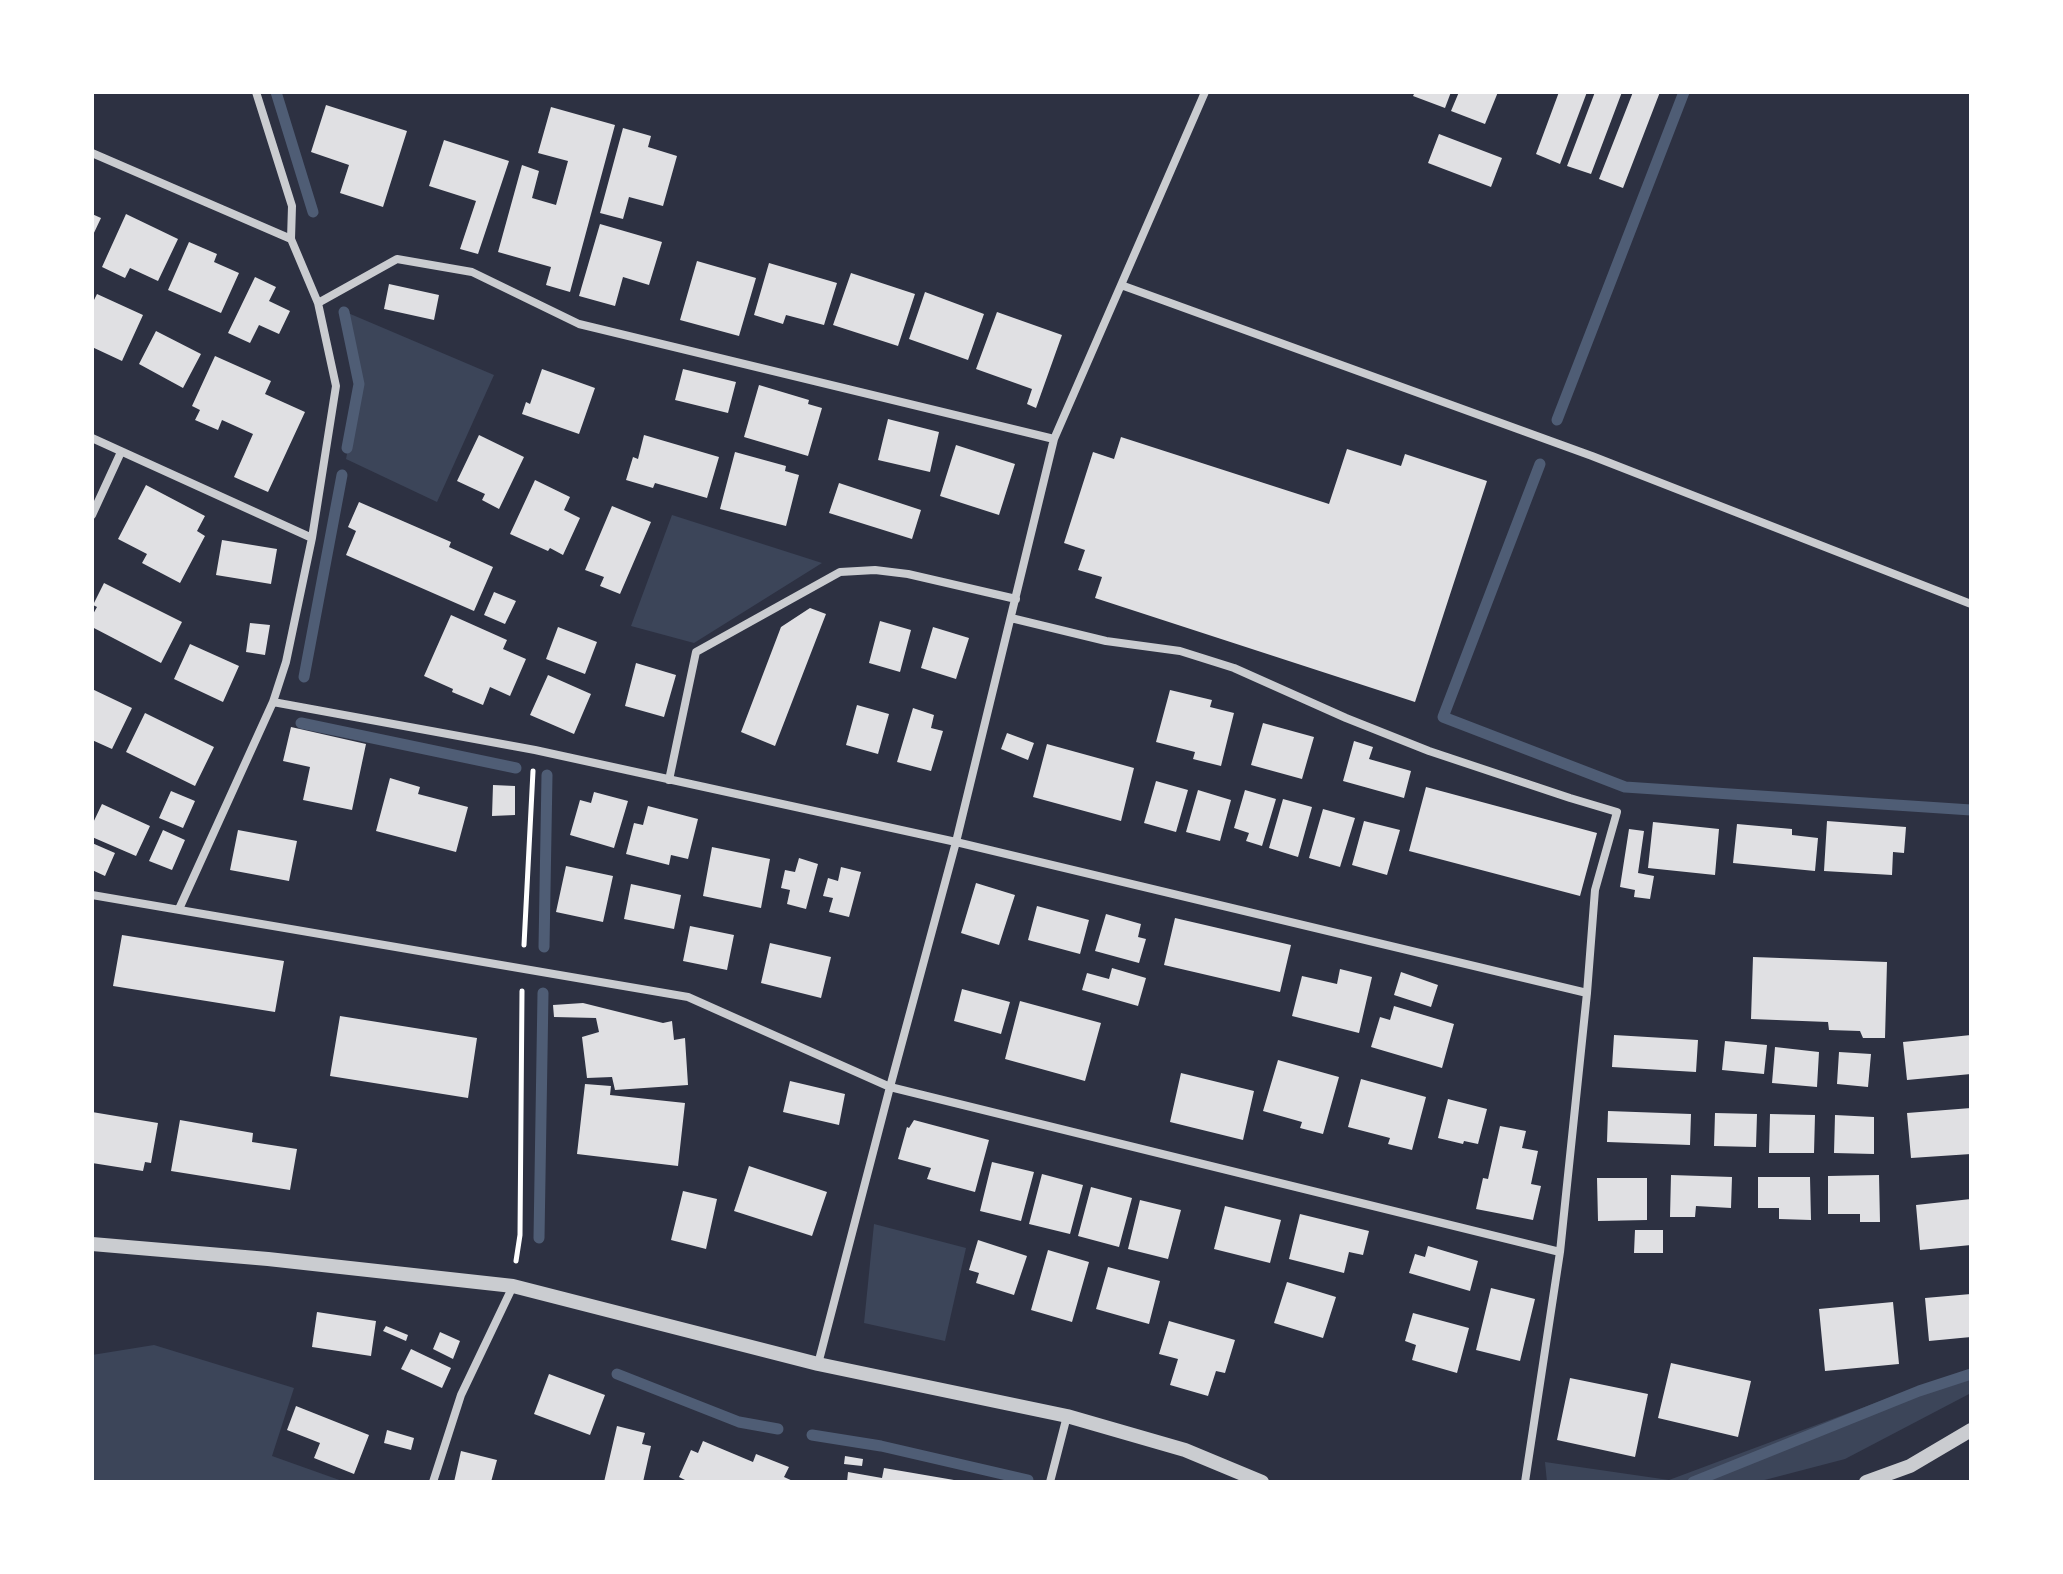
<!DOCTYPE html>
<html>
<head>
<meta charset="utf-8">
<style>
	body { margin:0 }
	#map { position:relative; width:2063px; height:1574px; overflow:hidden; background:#2d3142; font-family:Mulish,sans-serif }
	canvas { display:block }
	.frame { position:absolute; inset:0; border:94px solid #fff; pointer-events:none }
</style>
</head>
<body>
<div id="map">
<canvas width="2063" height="1574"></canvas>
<div class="frame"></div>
</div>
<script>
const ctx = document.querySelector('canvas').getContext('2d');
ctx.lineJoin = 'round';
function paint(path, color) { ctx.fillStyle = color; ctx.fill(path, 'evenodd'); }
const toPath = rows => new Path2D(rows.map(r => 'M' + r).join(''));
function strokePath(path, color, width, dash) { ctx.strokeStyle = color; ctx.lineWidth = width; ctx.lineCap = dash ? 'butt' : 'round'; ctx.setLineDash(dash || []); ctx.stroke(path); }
paint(toPath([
	[348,313,494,375,437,502,346,459,361,383],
	[672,515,822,563,694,643,631,626],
	[874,1224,966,1248,945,1341,864,1323],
	[154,1345,294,1388,272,1456,345,1482,92,1482,92,1355],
	[1971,1370,1971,1393,1845,1459,1757,1482,1547,1482,1545,1462,1669,1480,1918,1387]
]), '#3c4559');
strokePath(toPath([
	[276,92,313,212],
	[344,312,359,384,347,448],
	[1557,420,1684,92],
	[1540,464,1443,717,1625,787,1971,810],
	[304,677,342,475],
	[301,723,516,768],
	[544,947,547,775],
	[539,1238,543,993],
	[617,1374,739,1422,778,1429],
	[812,1435,881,1446,1028,1480],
	[1693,1482,1919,1391,1971,1374]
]), '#4f5d75', 11);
paint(toPath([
	[1415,92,1451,92,1445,108,1413,96],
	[1459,92,1498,92,1485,124,1451,111],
	[1559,92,1587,92,1560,164,1536,154],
	[1595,92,1622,92,1591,174,1567,166],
	[1633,92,1660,92,1623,188,1599,179],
	[326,105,407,131,383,207,340,193,349,165,311,152],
	[551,107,615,125,570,292,546,285,551,267,498,252,522,165,539,171,532,198,556,205,568,161,538,153],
	[623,128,651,136,648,147,677,156,663,206,629,197,623,219,600,213],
	[1439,134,1502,158,1491,187,1428,163],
	[444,140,509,161,478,254,460,249,476,201,429,186],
	[92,214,101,218,92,237],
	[126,214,178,239,158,281,130,268,125,278,102,267],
	[600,224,662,242,649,285,623,277,615,306,579,296],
	[189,242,217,254,214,262,239,273,221,313,168,290],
	[697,261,756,278,739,336,680,320],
	[769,263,837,283,824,325,786,315,783,324,754,315],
	[851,273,915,294,898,346,833,325],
	[255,277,276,287,269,301,290,311,279,334,259,325,250,343,228,333],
	[389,284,439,295,434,320,384,309],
	[925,292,984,314,968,360,909,339],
	[97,294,143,315,122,361,92,347,92,304],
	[997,312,1062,335,1036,408,1027,404,1032,389,976,369],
	[156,331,201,354,183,388,139,364],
	[215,356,271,381,265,394,305,412,268,492,234,477,253,434,222,420,218,430,195,420,200,410,192,406],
	[542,369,595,388,579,434,522,414,526,402,530,404],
	[683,369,736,382,728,413,675,400],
	[759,385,809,400,808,404,822,408,808,456,744,437],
	[888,419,939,432,930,472,878,460],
	[479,435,524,457,499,509,482,500,485,494,457,481],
	[644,435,719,457,707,498,655,483,653,488,626,480,633,457,638,459],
	[1121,437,1329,504,1347,449,1401,466,1405,454,1487,481,1415,702,1095,598,1102,577,1078,570,1085,550,1064,543,1093,452,1114,459],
	[956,445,1015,464,999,515,940,496],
	[735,452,786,466,785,471,799,475,786,526,720,509],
	[535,480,570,497,564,510,580,518,563,555,550,548,548,551,510,534],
	[839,483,921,510,912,539,829,513],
	[146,485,205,516,197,531,205,536,180,583,142,563,147,554,118,539],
	[359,502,451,542,449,547,493,567,474,611,346,555,356,531,348,527],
	[612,506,651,522,620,594,600,586,604,577,585,570],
	[222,540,277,549,271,584,216,575],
	[104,583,182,622,161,663,92,627,92,616,97,607,93,605],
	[494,592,516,601,505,624,484,615],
	[810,608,826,614,775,746,741,732,781,627],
	[451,615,507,640,503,649,526,659,510,696,490,687,483,705,452,692,453,689,424,676],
	[880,621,911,630,900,672,869,663],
	[250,623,270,625,265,655,246,652],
	[558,627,597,642,585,674,546,659],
	[933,627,969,638,956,679,921,668],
	[190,644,239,666,223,702,174,679],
	[636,663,676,675,664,717,625,706],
	[548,675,591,694,574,734,530,715],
	[92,689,132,708,112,749,92,740],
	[1170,690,1212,700,1210,707,1234,713,1221,766,1193,759,1195,752,1156,742],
	[857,705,889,714,878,754,846,745],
	[913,708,934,715,931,728,943,731,931,771,897,762],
	[145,713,214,747,195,786,126,752],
	[1263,723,1314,737,1302,779,1251,765],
	[291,727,366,744,352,810,303,800,310,767,283,761],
	[1007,733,1034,743,1028,760,1001,749],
	[1354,741,1373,747,1369,759,1411,771,1404,798,1343,781],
	[1047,744,1134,768,1121,821,1033,797],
	[390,778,420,787,418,794,468,807,456,852,376,831],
	[1156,781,1188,790,1176,832,1144,823],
	[493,785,515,786,515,815,492,816],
	[1426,787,1597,833,1580,896,1409,851],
	[1198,790,1231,800,1220,841,1186,832],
	[1245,790,1276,799,1262,846,1246,841,1249,833,1234,828],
	[171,791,195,801,183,828,159,818],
	[594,792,628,801,614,848,570,835,580,800,591,803],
	[1283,799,1312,807,1298,857,1269,848],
	[102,804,150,826,136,856,92,837,92,825],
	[648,806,698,819,688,859,671,855,669,865,626,854,634,823,643,825],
	[1323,809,1355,818,1340,867,1309,858],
	[1364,821,1400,830,1387,875,1352,865],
	[1827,821,1906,827,1904,853,1893,852,1892,875,1824,871],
	[1653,822,1719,829,1715,875,1648,868],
	[1737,824,1792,829,1792,835,1818,838,1815,871,1733,863],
	[1629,829,1644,831,1638,873,1654,876,1650,899,1634,897,1635,890,1620,887],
	[163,830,185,840,172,870,149,861],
	[238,830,297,841,289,881,230,870],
	[92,843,115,853,105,876,92,870],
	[712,847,770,859,761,908,703,896],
	[799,858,818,864,806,909,787,904,790,890,781,888,785,870,795,872],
	[566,866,613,876,603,922,556,912],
	[841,867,861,872,849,917,829,912,833,898,823,896,828,878,838,881],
	[976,883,1015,895,999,945,961,933],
	[631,884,681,895,674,929,624,919],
	[1037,906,1089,920,1080,954,1028,940],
	[1106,914,1141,924,1138,937,1146,939,1139,963,1095,951],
	[1175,918,1291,945,1280,992,1164,965],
	[690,926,734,935,727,970,683,961],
	[122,935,284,961,275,1012,113,986],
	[770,943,831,957,821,998,761,983],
	[1753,957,1887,962,1885,1038,1863,1038,1860,1031,1829,1030,1828,1022,1751,1019],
	[1112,968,1146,978,1138,1006,1082,990,1087,973,1109,979],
	[1340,969,1372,977,1359,1033,1292,1016,1302,976,1337,984],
	[1401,972,1438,985,1431,1007,1394,995],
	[962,989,1010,1002,1001,1034,954,1021],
	[1020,1001,1101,1023,1085,1081,1005,1059],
	[583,1003,663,1023,672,1021,674,1040,685,1038,688,1085,615,1090,612,1077,587,1078,582,1037,599,1032,596,1018,554,1017,553,1005],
	[1394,1006,1454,1024,1442,1068,1371,1047,1380,1017,1390,1020],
	[340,1016,477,1038,468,1098,330,1076],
	[1614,1035,1698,1040,1696,1072,1612,1067],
	[1971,1035,1971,1074,1907,1080,1903,1042],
	[1725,1041,1767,1045,1764,1074,1722,1070],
	[1775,1047,1819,1052,1817,1087,1772,1083],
	[1839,1052,1871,1054,1868,1087,1837,1084],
	[1278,1060,1339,1077,1323,1134,1300,1128,1302,1122,1263,1111],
	[1181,1073,1254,1091,1243,1140,1170,1122],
	[1361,1079,1426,1097,1412,1150,1388,1144,1390,1138,1348,1127],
	[790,1081,845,1094,839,1125,783,1112],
	[585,1084,611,1086,610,1095,685,1103,678,1166,577,1154],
	[1448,1099,1487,1109,1478,1144,1464,1141,1463,1144,1438,1138],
	[1971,1108,1971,1154,1911,1158,1907,1113],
	[1608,1111,1691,1114,1690,1145,1607,1142],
	[92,1112,158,1123,151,1163,145,1162,143,1171,92,1163],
	[1715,1113,1757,1114,1756,1147,1714,1146],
	[1770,1114,1815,1115,1814,1153,1769,1153],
	[1835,1115,1874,1117,1874,1154,1834,1153],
	[180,1120,253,1133,252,1142,297,1149,290,1190,171,1171],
	[914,1120,989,1140,975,1192,927,1179,931,1168,898,1159,907,1127,909,1128],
	[1500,1126,1526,1131,1522,1148,1538,1151,1531,1184,1541,1186,1533,1220,1476,1209,1483,1178,1488,1179],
	[992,1162,1034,1172,1021,1221,980,1211],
	[749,1166,827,1192,812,1236,734,1211],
	[1042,1174,1083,1185,1070,1234,1029,1224],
	[1671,1175,1732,1177,1731,1208,1696,1206,1695,1217,1670,1217],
	[1879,1175,1880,1222,1860,1222,1860,1214,1828,1214,1828,1176],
	[1758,1177,1810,1177,1811,1220,1779,1219,1779,1208,1758,1208],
	[1597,1178,1647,1178,1647,1220,1598,1221],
	[1091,1187,1132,1198,1119,1247,1078,1236],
	[683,1191,717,1199,706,1249,671,1240],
	[1971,1199,1971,1245,1920,1250,1916,1205],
	[1140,1200,1181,1210,1168,1259,1128,1249],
	[1225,1206,1281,1220,1270,1263,1214,1249],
	[1300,1214,1369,1231,1363,1255,1349,1252,1344,1273,1289,1259],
	[1635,1230,1663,1230,1663,1253,1634,1253],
	[978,1240,1027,1256,1014,1295,976,1283,979,1273,969,1270],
	[1428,1246,1478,1261,1470,1291,1409,1273,1415,1254,1425,1257],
	[1048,1250,1089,1262,1072,1322,1031,1310],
	[1108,1267,1160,1281,1149,1324,1096,1309],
	[1287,1282,1336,1297,1323,1338,1274,1323],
	[1491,1288,1535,1299,1520,1361,1476,1350],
	[1971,1294,1971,1337,1929,1341,1925,1298],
	[1893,1302,1899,1364,1825,1371,1819,1309],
	[317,1312,376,1321,371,1356,312,1347],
	[1413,1313,1469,1328,1457,1373,1412,1360,1416,1345,1405,1341],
	[1169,1321,1235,1340,1225,1373,1216,1371,1208,1396,1170,1385,1178,1359,1159,1354],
	[386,1326,408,1335,406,1341,383,1331],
	[440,1332,460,1341,453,1359,433,1349],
	[411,1349,451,1368,442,1388,401,1369],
	[1671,1363,1751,1381,1738,1437,1658,1418],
	[549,1374,605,1395,590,1435,534,1414],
	[1570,1378,1648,1394,1635,1457,1557,1440],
	[296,1406,369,1435,354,1474,314,1458,320,1443,287,1430],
	[617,1426,645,1433,642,1444,651,1446,643,1482,604,1482],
	[387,1430,414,1438,411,1450,384,1443],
	[703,1441,753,1462,756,1454,789,1467,784,1477,795,1482,687,1482,687,1481,679,1477,691,1450,698,1453],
	[461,1451,497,1460,491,1482,454,1482],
	[845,1456,863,1459,862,1466,844,1464],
	[884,1468,954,1480,954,1482,847,1482,848,1472,882,1478]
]), '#e0e0e3');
strokePath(toPath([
	[524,945,533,771],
	[516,1261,520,1235,522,991]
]), '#fff', 5);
strokePath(toPath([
	[92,153,291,239],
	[1121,285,1592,456,1971,604],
	[318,303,397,259,472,272,579,324,1054,439],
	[92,438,312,538],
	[92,515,121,452],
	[1011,618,1106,641,1180,651,1234,668,1346,718,1429,751,1570,798,1617,812,1595,890,1587,993,1560,1252,1525,1482],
	[273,702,535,750,956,842,1587,993],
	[669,780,696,652,840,572,875,570,908,574,1016,599],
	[92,895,688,997,890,1087,1560,1252],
	[179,909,273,702,286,662,312,538,336,386,318,303,291,239,292,206,256,92],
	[818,1364,890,1087,956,842,1054,439,1205,92],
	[433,1482,461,1395,513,1286],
	[1050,1482,1067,1416]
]), '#caccd0', 8);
strokePath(toPath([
	[92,1244,268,1259,513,1286,818,1364,1067,1416,1185,1450,1262,1482],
	[1866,1482,1910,1466,1971,1430]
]), '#caccd0', 14);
</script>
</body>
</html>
